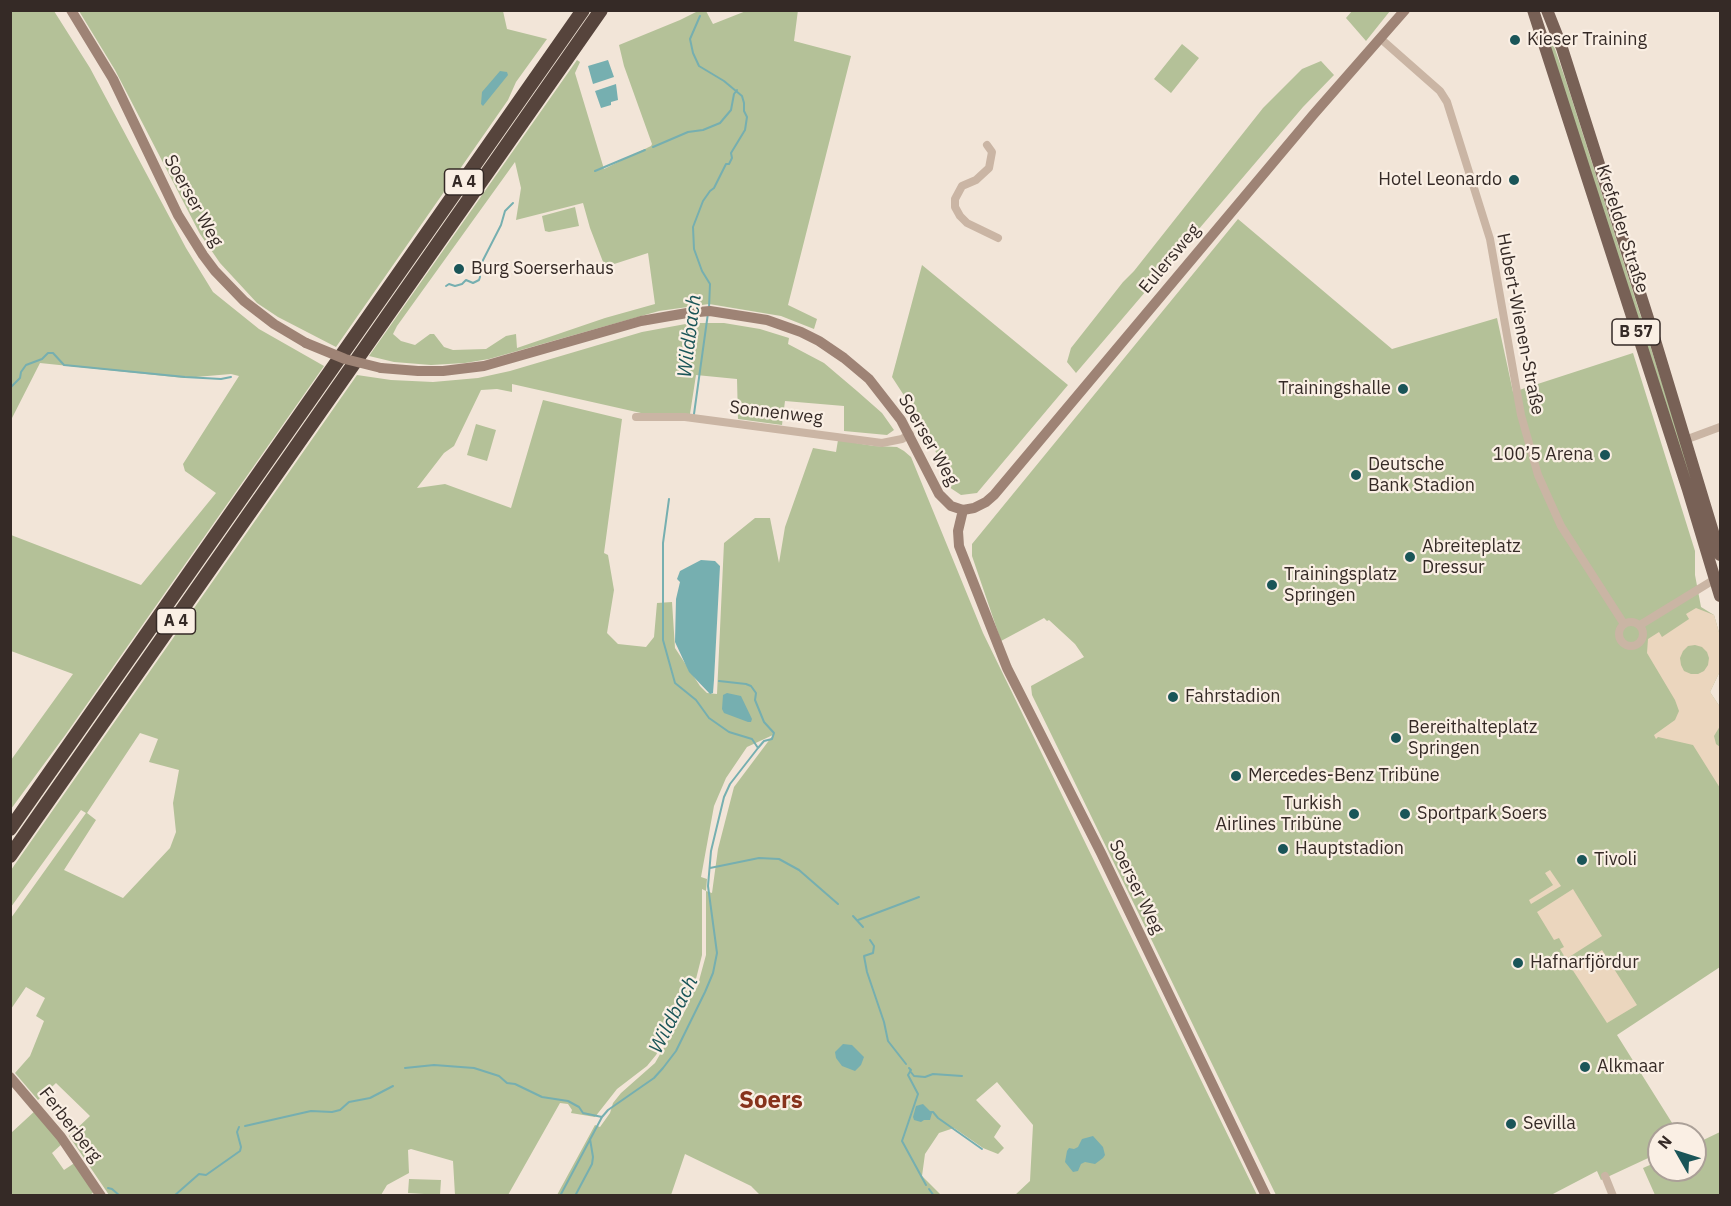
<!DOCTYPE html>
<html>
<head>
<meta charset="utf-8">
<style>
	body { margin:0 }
	#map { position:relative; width:1731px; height:1206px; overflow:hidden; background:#f2e5d8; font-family:"IBM Plex Sans",sans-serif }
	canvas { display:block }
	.frame { position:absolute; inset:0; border:12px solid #352a26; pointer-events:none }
	.north { position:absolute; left:1647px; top:1122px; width:60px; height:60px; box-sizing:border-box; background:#faefe4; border:2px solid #aba098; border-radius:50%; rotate:309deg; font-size:16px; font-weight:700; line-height:24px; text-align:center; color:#352a26 }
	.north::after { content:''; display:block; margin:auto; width:21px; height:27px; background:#1a5558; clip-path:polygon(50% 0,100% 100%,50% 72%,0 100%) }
</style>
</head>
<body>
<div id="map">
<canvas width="1731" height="1206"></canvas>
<div class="frame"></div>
<div class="north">N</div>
</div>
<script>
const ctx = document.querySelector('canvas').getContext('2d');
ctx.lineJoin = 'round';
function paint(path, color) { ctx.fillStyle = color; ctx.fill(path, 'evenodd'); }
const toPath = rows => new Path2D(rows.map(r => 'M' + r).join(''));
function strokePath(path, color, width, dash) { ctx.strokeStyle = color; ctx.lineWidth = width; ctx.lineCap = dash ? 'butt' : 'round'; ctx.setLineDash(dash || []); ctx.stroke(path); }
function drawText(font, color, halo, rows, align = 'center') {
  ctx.font = font + ' "IBM Plex Sans",sans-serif'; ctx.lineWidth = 4.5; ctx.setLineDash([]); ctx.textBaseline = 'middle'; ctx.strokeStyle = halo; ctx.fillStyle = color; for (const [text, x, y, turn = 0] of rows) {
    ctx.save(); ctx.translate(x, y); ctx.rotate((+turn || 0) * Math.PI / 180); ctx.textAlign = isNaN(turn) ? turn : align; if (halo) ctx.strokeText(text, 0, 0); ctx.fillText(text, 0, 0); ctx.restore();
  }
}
paint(toPath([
	[798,10,794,41,851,56,788,305,817,319,814,329,781,316,709,304,659,311,489,359,465,363,431,365,394,362,369,356,577,60,580,62,575,73,604,169,651,146,652,144,624,66,619,45,680,20,698,11,706,11,713,24,746,11],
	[515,162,521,188,516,220,583,203,590,228,605,267,648,253,655,304,605,318,517,348,516,334,506,336,486,349,453,350,444,347,434,334,430,334,415,345,401,341,393,334,397,326],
	[10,11,54,11,90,68,186,248,213,292,259,329,324,366,66,734,11,809,11,760,73,674,11,651,11,535,141,585,216,493,185,471,183,464,239,376,231,374,184,378,40,363,11,420],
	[79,11,503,11,507,29,547,39,516,82,508,100,336,347,278,317,257,303,220,263,200,234,115,70],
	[1352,11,1352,10,1390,11,1366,41,1346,18],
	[1546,33,1555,49,1567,84,1717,556,1714,558],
	[1182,44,1199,58,1171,93,1154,79],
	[1321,61,1334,75,1303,107,1076,373,1067,362,1071,348,1123,282,1134,271,1263,108,1302,69],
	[575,207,579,226,549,232,545,231,542,216],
	[1238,219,1392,349,1497,318,1513,392,1633,353,1695,551,1695,575,1701,607,1714,615,1720,636,1720,671,1710,692,1720,707,1720,967,1617,1035,1679,1134,1659,1134,1659,1153,1601,1180,1597,1171,1551,1195,1276,1195,1032,695,1031,686,1084,657,1075,644,1049,620,1047,621,1044,618,1001,641,972,556,972,544],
	[922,265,1068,385,977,493,961,495,949,487,929,434,892,377],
	[691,323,724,323,760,329,789,338,788,344,824,363,857,391,882,413,894,430,887,435,844,431,844,406,785,401,782,425,738,419,737,379,696,375,690,414,641,413,512,384,512,392,497,389,481,390,454,446,444,453,417,488,445,484,511,508,543,400,622,419,604,553,608,555,614,590,607,633,618,644,646,647,654,637,657,603,672,602,675,648,700,686,707,693,717,694,724,543,755,518,770,518,779,563,785,527,813,448,836,452,838,440,874,446,897,447,904,451,911,457,983,633,1257,1195,1015,1195,1030,1181,1033,1125,997,1082,976,1100,1001,1126,994,1137,1004,1148,998,1154,983,1148,954,1128,939,1133,925,1154,922,1176,941,1195,760,1195,751,1186,685,1154,671,1195,557,1195,595,1125,600,1127,610,1113,613,1103,621,1093,655,1063,686,1009,683,1007,656,1055,647,1066,617,1089,595,1117,571,1113,572,1110,568,1104,560,1103,508,1195,455,1195,453,1161,411,1149,408,1150,409,1173,387,1185,381,1195,109,1195,69,1136,90,1116,56,1083,38,1100,15,1073,30,1056,44,1021,36,1016,45,998,26,987,11,1009,11,918,86,813,81,810,11,907,11,870,357,375,391,380,433,382,478,378,510,371,642,332],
	[140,733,158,739,149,762,179,770,173,803,176,832,170,848,123,898,64,870,96,820,87,813],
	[773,735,734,787,718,849,712,893,706,891,707,879,701,877,714,806,726,778,747,747],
	[702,889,706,891,706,955,697,988,694,987,702,955],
	[476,424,496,430,487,461,467,455],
	[36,1110,63,1143,52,1153,64,1170,76,1162,93,1193,87,1196,11,1196,11,1133],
	[1720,1132,1720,1195,1655,1195,1643,1168,1659,1161,1659,1170,1695,1170,1695,1144],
	[409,1179,441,1180,440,1195,408,1193]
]), '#b4c198');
paint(toPath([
	[1696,608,1714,615,1720,636,1720,671,1710,692,1720,707,1720,726,1714,736,1716,744,1720,747,1720,788,1693,745,1658,737,1656,739,1654,735,1675,720,1679,711,1675,700,1647,653,1648,639,1659,632,1662,637,1689,619,1686,614],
	[1695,645,1702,647,1707,652,1709,658,1708,665,1704,671,1698,674,1691,674,1684,671,1681,665,1680,658,1683,651,1688,646],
	[1550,870,1561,886,1531,904,1529,900,1553,885,1545,873],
	[1573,889,1602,936,1566,959,1560,949,1564,947,1559,938,1554,940,1537,912],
	[1602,950,1637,1005,1607,1023,1572,969]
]), '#ebd6be');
paint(toPath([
	[608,60,614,77,593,84,588,66],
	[500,71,507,72,508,75,483,106,481,104,482,92],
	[616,84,618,100,611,102,611,105,601,108,595,91],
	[701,560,715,561,720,566,714,680,713,693,710,694,689,672,675,642,676,599,680,582,677,579,680,571],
	[727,693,741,696,752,719,751,722,748,722,724,713,722,709,723,695],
	[843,1044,852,1045,864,1057,861,1065,855,1071,842,1066,836,1058,835,1052],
	[923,1104,932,1113,930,1120,924,1120,921,1122,914,1120,913,1117,916,1106],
	[1093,1136,1103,1147,1105,1155,1103,1158,1095,1164,1085,1162,1081,1164,1078,1171,1073,1172,1065,1162,1067,1151,1069,1148,1074,1149,1078,1147,1082,1139]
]), '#76afb0');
strokePath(toPath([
	[700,16,690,39,693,53,699,66,724,81,742,96,744,103,744,111,747,117,745,130,731,153,732,158,729,164,726,164,714,188,710,191,703,201,693,227,694,249,702,271,710,284,709,308],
	[653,147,688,132,703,130,720,123,731,110,734,94,737,90],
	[595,171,645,150],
	[446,286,449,284,455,286,462,284,466,280,473,283,479,280,480,277,480,266,501,225,505,211,513,203],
	[10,388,20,378,21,372,26,365,42,359,48,353,53,353,64,365,185,377,221,379,231,377],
	[694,414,708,313],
	[719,681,746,684,751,686,756,693,755,700,764,722,774,733,772,739,764,741,758,748],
	[710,868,759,858,779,859,799,870,838,904],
	[853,916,863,927],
	[858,920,919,897],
	[870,940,874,946,873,953,864,956,867,972,884,1022,888,1041,906,1064],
	[405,1068,434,1065,474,1068,499,1076,507,1083,515,1084,542,1097,568,1101,579,1107,583,1113,602,1117],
	[909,1068,911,1070,908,1075,918,1094,902,1141,926,1185],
	[910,1071,914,1076,925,1077,933,1074,962,1076],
	[930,1112,933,1112,938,1118,982,1149],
	[245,1126,311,1111,332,1112,340,1110,349,1102,370,1098,393,1086],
	[108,1188,112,1189,120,1196],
	[929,1189,934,1196],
	[89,1196,90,1195],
	[174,1196,199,1174,206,1175,240,1151,241,1147,237,1132,239,1127],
	[560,1196,602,1117,608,1110,654,1078,663,1068,676,1051,705,992,713,973,717,953,708,886,711,851,724,797,730,784,758,748,752,739,729,732,709,718,696,700,675,683,663,640,663,543,669,499],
	[575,1196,592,1164,593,1157,590,1139]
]), '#76afb0', 2);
strokePath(toPath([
	[1381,39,1440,91,1447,102,1490,239,1521,415,1538,475,1561,526,1624,624],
	[987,145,992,152,989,168,976,180,962,186,955,199,955,207,960,216,967,223,998,238],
	[636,417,685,417,882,443,902,439,910,434],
	[1685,440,1720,427],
	'1619 634a12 12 0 1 1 24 0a12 12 0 1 1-24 0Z',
	[1640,625,1720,576],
	[1605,1176,1613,1196]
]), '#cab5a4', 8);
strokePath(toPath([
	[71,10,113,79,178,215,203,255,215,271,244,301,274,324,306,343],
	[381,368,418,371,443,371,484,366,641,321,687,313,710,311,767,320,801,332,819,341,844,358,869,379,901,420,939,494,951,506,963,510,974,508,986,502,994,495,1313,115,1405,10],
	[963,510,958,531,959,546,1007,668,1101,853,1266,1196],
	[10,1077,61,1137,101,1196]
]), '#9e8375', 10);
strokePath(toPath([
	[1533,10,1688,490,1720,596],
	[1547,10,1562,48,1654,337,1720,555]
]), '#786156', 12);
strokePath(toPath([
	[10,829,583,10],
	[10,856,601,10]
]), '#56443c', 14);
strokePath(toPath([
	[306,343,345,359,381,368]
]), '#9e8375', 10);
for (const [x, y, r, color] of [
	[1515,40,6,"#1a5558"],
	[1514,180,6,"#1a5558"],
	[459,269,6,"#1a5558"],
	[1403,389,6,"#1a5558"],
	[1605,455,6,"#1a5558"],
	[1356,475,6,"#1a5558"],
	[1410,557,6,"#1a5558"],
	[1272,585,6,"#1a5558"],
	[1173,697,6,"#1a5558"],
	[1396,738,6,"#1a5558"],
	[1236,776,6,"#1a5558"],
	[1354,814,6,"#1a5558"],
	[1405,814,6,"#1a5558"],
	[1283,849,6,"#1a5558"],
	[1582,860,6,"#1a5558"],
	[1518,963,6,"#1a5558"],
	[1585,1067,6,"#1a5558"],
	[1511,1124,6,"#1a5558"]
]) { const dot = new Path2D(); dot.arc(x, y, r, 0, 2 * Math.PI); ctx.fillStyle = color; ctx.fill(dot); strokePath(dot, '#faefe4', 2); }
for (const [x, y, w] of [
	[464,182,39],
	[1636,332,48],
	[176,621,39]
]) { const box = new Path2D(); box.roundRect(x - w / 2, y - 13, w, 26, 4.5); ctx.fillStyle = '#faefe4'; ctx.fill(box); strokePath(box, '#352a26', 1.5); }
drawText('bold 16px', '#352a26', null, [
	["A 4",464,182],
	["B 57",1636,332],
	["A 4",176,621]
]);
drawText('18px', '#352a26', '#faefe4', [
	["Kieser Training",1527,40],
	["Hotel Leonardo",1502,180,"right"],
	["Burg Soerserhaus",471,269],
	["Trainingshalle",1391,389,"right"],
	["100’5 Arena",1593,455,"right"],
	["Deutsche",1368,465],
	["Bank Stadion",1368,486],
	["Abreiteplatz",1422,547],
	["Dressur",1422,568],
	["Trainingsplatz",1284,575],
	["Springen",1284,596],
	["Fahrstadion",1185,697],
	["Bereithalteplatz",1408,728],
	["Springen",1408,749],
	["Mercedes-Benz Tribüne",1248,776],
	["Turkish",1342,804,"right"],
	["Airlines Tribüne",1342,825,"right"],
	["Sportpark Soers",1417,814],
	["Hauptstadion",1295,849],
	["Tivoli",1594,860],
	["Hafnarfjördur",1530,963],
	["Alkmaar",1597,1067],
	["Sevilla",1523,1124]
], 'left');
drawText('18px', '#352a26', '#faefe4', [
	["Soerser Weg",193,201,61],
	["Krefelder Straße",1622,229,72],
	["Eulersweg",1170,259,-50],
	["Hubert-Wienen-Straße",1520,324,79],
	["Sonnenweg",776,413,7],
	["Soerser Weg",928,440,60],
	["Soerser Weg",1136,887,64],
	["Ferberberg",70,1125,52]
]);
drawText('italic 20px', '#1a5558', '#faefe4', [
	["Wildbach",690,336,-83],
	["Wildbach",674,1015,-63]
]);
drawText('bold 24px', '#87331c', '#faefe4', [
	["Soers",771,1101]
]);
</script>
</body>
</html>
